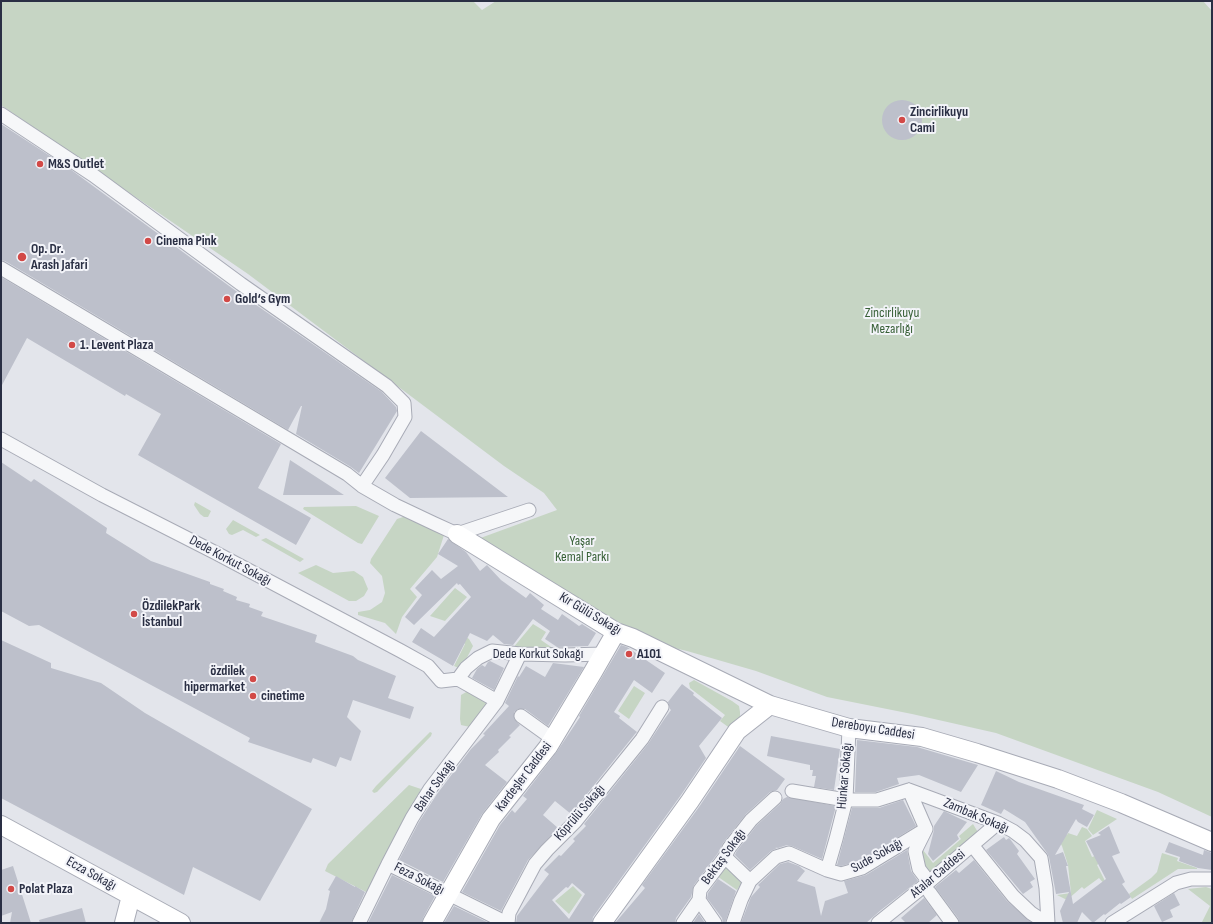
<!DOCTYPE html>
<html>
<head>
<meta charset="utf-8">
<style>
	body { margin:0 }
	#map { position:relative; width:1213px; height:924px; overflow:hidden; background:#e3e5eb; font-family:"Sofia Sans Condensed",sans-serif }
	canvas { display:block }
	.frame { position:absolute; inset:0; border:2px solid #2a2f44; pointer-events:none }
</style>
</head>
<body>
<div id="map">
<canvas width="1213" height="924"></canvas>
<div class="frame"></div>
</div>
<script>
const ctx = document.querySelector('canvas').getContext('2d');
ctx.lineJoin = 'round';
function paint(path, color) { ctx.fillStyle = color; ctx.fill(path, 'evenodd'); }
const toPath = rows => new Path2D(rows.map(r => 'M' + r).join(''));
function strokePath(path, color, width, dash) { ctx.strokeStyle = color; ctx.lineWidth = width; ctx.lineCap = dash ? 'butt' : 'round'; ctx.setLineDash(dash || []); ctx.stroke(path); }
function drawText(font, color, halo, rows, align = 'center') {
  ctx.font = font + ' "Sofia Sans Condensed",sans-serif'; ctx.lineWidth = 4; ctx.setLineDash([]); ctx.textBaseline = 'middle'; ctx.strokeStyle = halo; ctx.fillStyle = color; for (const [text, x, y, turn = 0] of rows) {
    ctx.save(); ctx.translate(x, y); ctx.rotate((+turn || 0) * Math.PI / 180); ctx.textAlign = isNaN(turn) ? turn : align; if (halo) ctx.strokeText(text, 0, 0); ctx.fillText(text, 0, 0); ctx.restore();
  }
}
paint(toPath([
	[1,1,473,1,482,10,496,1,1203,1,1212,11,1212,817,1158,792,996,733,912,714,827,697,756,671,687,651,657,644,475,540,557,510,544,493,504,466,248,274,1,105],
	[195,502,211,511,208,517,204,517,200,514,194,505],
	[356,506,379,516,362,544,358,543,303,509,304,507],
	[406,516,444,535,437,557,410,589,417,597,402,617,396,634,385,623,358,615,358,612,370,610,382,602,385,593,382,576,370,563,371,559,397,519],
	[233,520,260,535,256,537,243,530,232,535,229,534,226,529],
	[266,538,304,559,300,562,261,540],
	[316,565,333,573,354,571,363,577,368,589,364,596,356,601,349,601,298,573],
	[455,588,467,597,445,621,430,616],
	[533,624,546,632,541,640,557,651,512,649],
	[456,630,469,639,473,646,461,669,454,666,465,644,454,634],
	[694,680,732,701,739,706,740,712,740,719,731,729,720,721,725,715,690,688,689,683],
	[634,686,645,693,629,719,618,711],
	[468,691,490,703,470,727,461,725,460,719,461,695],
	[430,732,432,733,431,736,377,792,374,793,372,791,376,786],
	[409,785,421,789,394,843,366,892,325,871,328,864],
	[1097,810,1117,819,1093,835,1088,829],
	[973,824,979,834,929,873,924,872,920,853,923,850,933,863,961,839,959,836],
	[1052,825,1067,835,1068,833,1077,836,1082,827,1087,829,1092,836,1085,841,1092,857,1098,855,1101,862,1097,865,1107,885,1106,886,1099,878,1084,889,1082,887,1067,900,1057,895,1071,893,1068,865,1062,846,1050,826],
	[1162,853,1178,858,1177,861,1197,868,1197,869,1178,869,1132,899,1129,894,1151,878,1157,872],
	[724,861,744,879,737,890,714,874],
	[573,886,582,895,569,914,555,901],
	[1206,887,1212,889,1212,923,1202,923,1202,922,1210,906,1188,889]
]), '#c6d5c4');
paint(toPath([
	'882 120a20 20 0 1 1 40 0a20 20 0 1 1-40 0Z',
	[1,124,70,169,236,291,382,392,396,407,397,411,359,473,351,467,296,434,302,406,301,406,288,430,5,261,1,260],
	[1,277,281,444,258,488,311,518,296,545,138,455,161,414,126,394,125,396,27,338,1,387],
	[421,431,508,497,410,498,385,478],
	[290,460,344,495,283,495],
	[1,462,31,482,34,479,107,528,106,533,151,561,210,582,210,584,224,589,223,591,237,597,236,600,250,604,249,607,263,612,261,616,317,635,315,642,353,656,358,660,396,676,388,698,414,707,410,719,353,700,347,717,361,731,351,761,340,757,336,767,313,758,311,763,248,742,250,738,39,625,29,626,1,611],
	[448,539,466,552,480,571,487,565,501,580,526,598,530,593,544,605,541,609,558,620,562,614,579,626,582,624,596,633,588,646,557,647,545,639,550,631,533,619,513,645,504,644,493,635,487,641,470,633,453,666,412,642,421,628,434,637,471,597,460,584,458,585,457,583,414,625,405,617,422,595,415,588,432,570,441,579,458,566,438,554],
	[1,640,51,663,51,668,101,683,145,713,312,809,260,901,193,867,184,895,1,798],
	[621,645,627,647,665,673,652,693,634,680,614,712,620,716,619,718,637,732,635,734,571,814,555,801,543,815,558,828,528,860,501,911,462,892,500,825,512,810,515,813,527,799,523,796,556,753,580,717,579,716],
	[490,661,504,668,494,690,472,678,477,669,482,665,485,667,488,662],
	[553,663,584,667,548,726,525,709,518,709,514,712,514,719,520,725,509,736,511,737,498,750,499,752,485,765,507,782,482,814,443,882,399,860,419,822,437,794,471,749,485,735,483,734,509,706,505,703,518,676,519,677,526,666,545,677],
	[682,684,694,693,693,695,722,718,699,746,706,758,681,795,593,917,592,923,516,923,517,916,549,874,544,870,559,855,561,856,575,841,573,839,586,826,584,824,648,744,663,721,671,710,670,709,668,702],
	[572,883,585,894,569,919,552,900,566,887,568,888],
	[771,736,840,749,834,790,814,787,816,776,812,776,813,770,810,770,810,765,767,756],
	[857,740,917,747,978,765,961,792,919,775,897,778,899,784,876,792,855,792],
	[740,746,785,779,777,790,770,792,746,814,723,843,718,853,694,885,691,897,676,918,675,923,615,923,645,888,642,885,699,807],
	[996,771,1019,782,1084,805,1082,809,1094,815,1087,827,1078,822,1076,819,1055,855,1063,852,1068,866,1066,866,1073,904,1106,879,1086,841,1101,835,1098,833,1109,826,1120,853,1112,856,1125,882,1122,884,1131,897,1121,904,1120,903,1105,915,1104,914,1093,923,1082,912,1077,923,1063,923,1060,911,1069,892,1056,894,1049,857,1047,853,1025,822,1004,809,1001,814,981,805],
	[787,797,836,806,822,859,792,846,787,845,778,848,775,847,777,848,771,851,750,870,735,855,736,852,757,825,780,804,783,799],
	[903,800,916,826,859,861,841,866,837,865,852,808,879,808],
	[944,811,967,822,957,835,959,839,933,861,928,854,934,830,934,826],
	[1004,837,1006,840,1009,838,1010,839,1019,851,1017,854,1035,879,1030,882,1033,887,1023,894,986,850],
	[1169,842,1203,855,1204,850,1212,853,1212,870,1198,868,1179,861,1180,857,1165,852],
	[907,850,911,871,918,881,881,910,866,923,741,923,751,897,760,887,758,885,780,864,788,862,799,866,805,871,797,881,815,887,821,916,825,901,848,893,844,881,866,875],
	[974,860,1007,901,1032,923,960,923,958,918,935,887,956,870,959,873],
	[13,866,31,923,10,923,12,912,1,916,1,870],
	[392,875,435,896,423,918,422,923,368,923],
	[336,876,355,887,355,886,365,892,351,923,319,923,326,909,330,891,328,890],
	[718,879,736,891,725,923,723,923,722,918,707,898,708,893],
	[1174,893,1180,905,1170,910,1173,917,1162,922,1154,906],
	[924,898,937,915,928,923,906,923,901,918],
	[454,906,489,923,444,923],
	[82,908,86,923,40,923,39,920],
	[699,914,705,923,693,923]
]), '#bdc0cb');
const street = toPath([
	[1,114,93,175,241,284,387,386,404,403,405,417,383,455,362,486],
	[1,268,347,474,362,486,395,505,433,523,457,534,529,510],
	[1,439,102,495,216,553,401,651,428,666,441,681,458,679,497,701],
	[458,679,466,668,478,658,492,651,520,654,565,655,604,654],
	[521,716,553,739],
	[909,790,998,823,1013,831,1025,840,1041,858,1046,888,1048,923],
	[909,790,926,829],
	[792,791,846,800,877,800,909,790],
	[926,829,915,851,919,869,929,882],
	[972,845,1013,896,1031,913,1046,923],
	[725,857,750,881],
	[388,864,507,923],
	[827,870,836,839,846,800,849,728],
	[930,893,952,923],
	[699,900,715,923],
	[359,923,388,864,412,818,430,789,497,701,520,654],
	[508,923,509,913,535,864,547,850,575,822,642,739,662,707],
	[683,923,699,900,700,890,725,857,729,848,751,820,775,798],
	[733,923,741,900,750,881,776,857,789,853,827,870,841,874,862,868,926,829],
	[878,923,924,886,998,823],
	[1112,923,1176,883,1191,879,1212,879]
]);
const secondary = toPath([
	[457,534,616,632,633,638,770,705,849,728,922,737,977,753,1058,779,1121,803,1212,842],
	[1,825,181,923],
	[124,923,131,896],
	[432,923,491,819,548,747,593,672,616,632],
	[602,923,690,801,737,731,770,705]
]);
strokePath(street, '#a8abb6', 15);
strokePath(secondary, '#a8abb6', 20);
strokePath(street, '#f6f7f9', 13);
strokePath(secondary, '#fff', 18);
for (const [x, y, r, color] of [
	[902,120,4,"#d24947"],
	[40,164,4,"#d24947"],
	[148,241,4,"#d24947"],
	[22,257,5,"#d24947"],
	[227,299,4,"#d24947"],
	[72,345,4,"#d24947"],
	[134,614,4,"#d24947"],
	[629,654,4,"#d24947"],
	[253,679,4,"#d24947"],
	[253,696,4,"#d24947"],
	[11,889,4,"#d24947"]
]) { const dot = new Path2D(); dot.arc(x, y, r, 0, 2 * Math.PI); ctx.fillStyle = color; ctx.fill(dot); strokePath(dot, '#f3f4f9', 1.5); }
drawText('bold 14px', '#2a2f44', '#f3f4f9', [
	["Zincirlikuyu",910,112],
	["Cami",910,128],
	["M&S Outlet",48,164],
	["Cinema Pink",156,241],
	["Op. Dr.",31,249],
	["Arash Jafari",31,265],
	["Gold‘s Gym",235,299],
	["1. Levent Plaza",80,345],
	["ÖzdilekPark",142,606],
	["İstanbul",142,622],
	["A101",637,654],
	["özdilek",245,671,"right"],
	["hipermarket",245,687,"right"],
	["cinetime",261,696],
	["Polat Plaza",19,889]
], 'left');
drawText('14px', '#386037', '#f3f4f9', [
	["Zincirlikuyu",892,313],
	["Mezarlığı",892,329],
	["Yaşar",582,541],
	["Kemal Parkı",582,557]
]);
drawText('14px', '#2a2f44', '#f3f4f9', [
	["Dede Korkut Sokağı",230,561,28],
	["Kır Gülü Sokağı",590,614,31],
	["Dede Korkut Sokağı",538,654],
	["Dereboyu Caddesi",873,729,9],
	["Hünkar Sokağı",845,776,-85],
	["Kardeşler Caddesi",524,777,-53],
	["Bahar Sokağı",435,786,-55],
	["Köprülü Sokağı",580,813,-49],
	["Zambak Sokağı",976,816,23],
	["Sude Sokağı",877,856,-29],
	["Bektaş Sokağı",724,857,-54],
	["Ecza Sokağı",91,874,29],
	["Atalar Caddesi",938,874,-40],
	["Feza Sokağı",419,879,27]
]);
</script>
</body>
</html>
